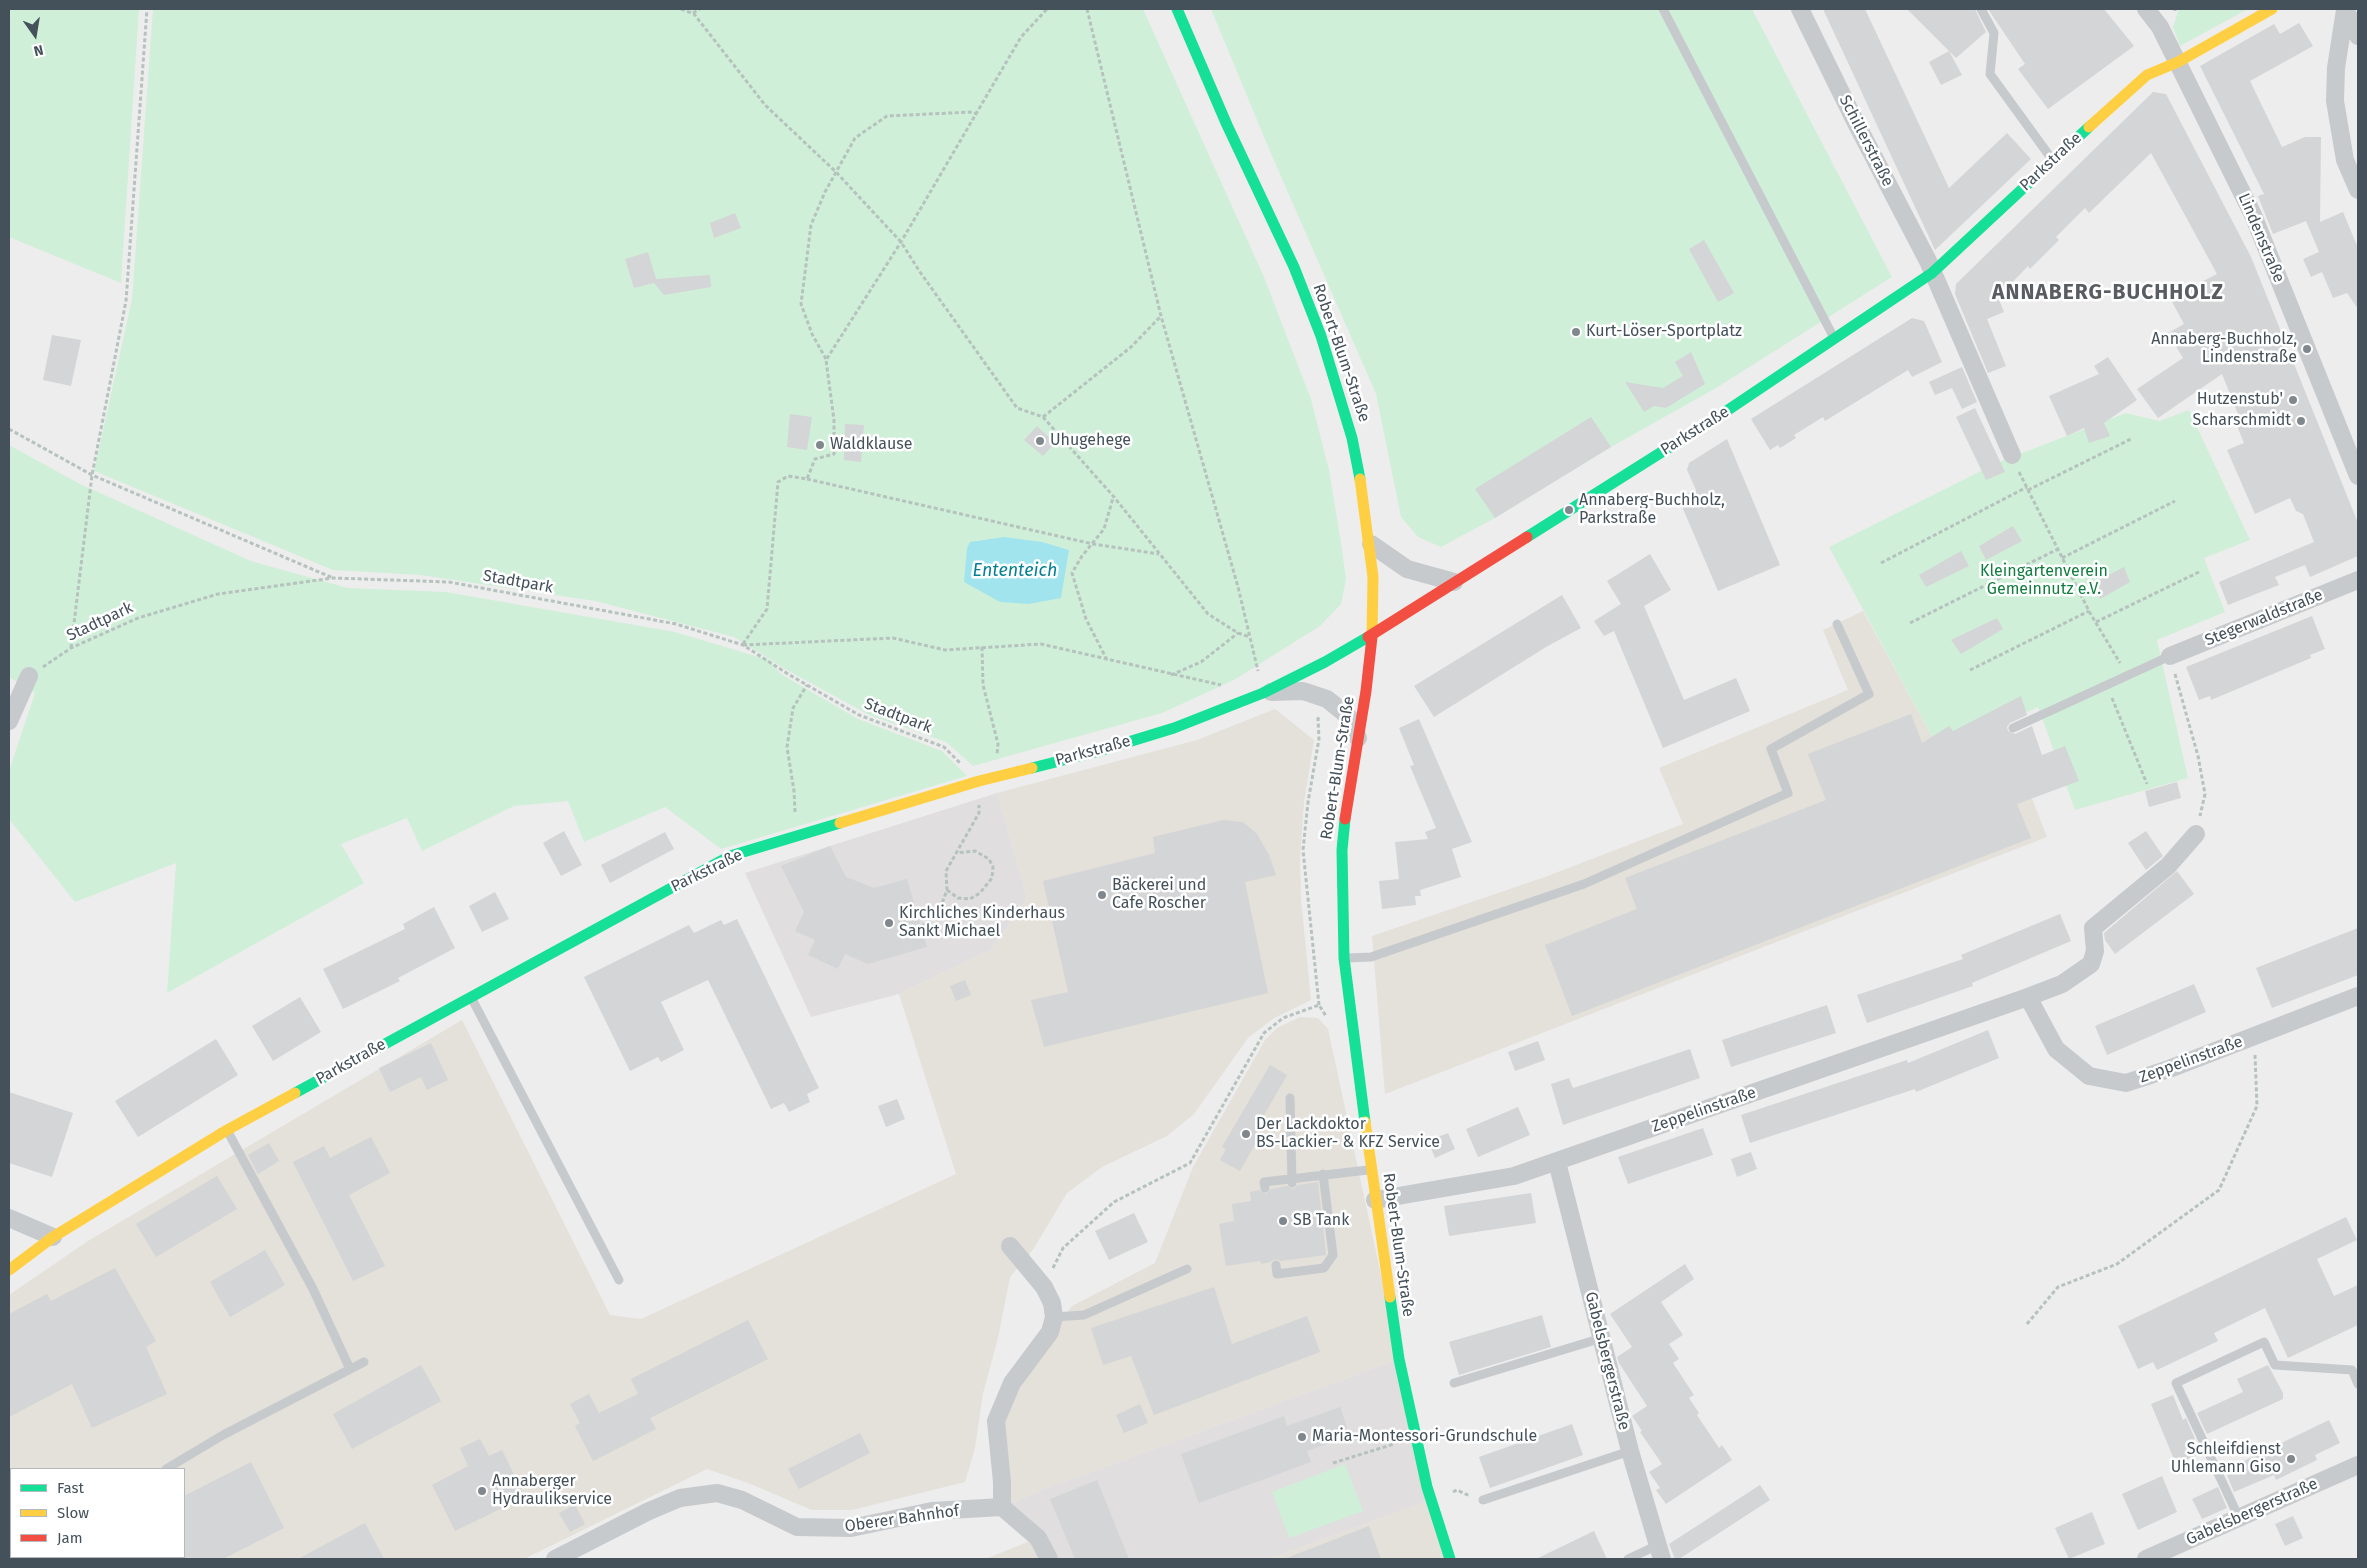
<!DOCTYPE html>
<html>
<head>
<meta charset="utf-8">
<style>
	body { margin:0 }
	#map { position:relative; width:2367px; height:1568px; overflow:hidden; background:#eeeded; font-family:"Fira Sans",sans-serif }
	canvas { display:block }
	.frame { position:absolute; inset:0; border:10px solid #44515a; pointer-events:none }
	.legend { position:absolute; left:10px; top:1468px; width:175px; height:90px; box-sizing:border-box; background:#fff; border:1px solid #b4b9bd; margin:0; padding:6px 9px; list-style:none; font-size:15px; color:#44515a }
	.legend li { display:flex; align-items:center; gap:10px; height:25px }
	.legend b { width:25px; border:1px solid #b4b9bd }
	.north { position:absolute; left:10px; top:10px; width:50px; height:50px; -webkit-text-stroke:4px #fff; paint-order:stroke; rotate:167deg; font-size:14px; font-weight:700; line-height:20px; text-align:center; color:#44515a }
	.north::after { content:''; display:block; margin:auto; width:18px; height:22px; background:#44515a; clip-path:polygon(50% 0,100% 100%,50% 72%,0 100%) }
</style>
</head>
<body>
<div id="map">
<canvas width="2367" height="1568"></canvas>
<div class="frame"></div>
<ul class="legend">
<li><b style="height:6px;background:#16e098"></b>Fast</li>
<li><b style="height:6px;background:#ffcf43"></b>Slow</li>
<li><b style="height:6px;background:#f24e42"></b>Jam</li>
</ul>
<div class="north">N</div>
</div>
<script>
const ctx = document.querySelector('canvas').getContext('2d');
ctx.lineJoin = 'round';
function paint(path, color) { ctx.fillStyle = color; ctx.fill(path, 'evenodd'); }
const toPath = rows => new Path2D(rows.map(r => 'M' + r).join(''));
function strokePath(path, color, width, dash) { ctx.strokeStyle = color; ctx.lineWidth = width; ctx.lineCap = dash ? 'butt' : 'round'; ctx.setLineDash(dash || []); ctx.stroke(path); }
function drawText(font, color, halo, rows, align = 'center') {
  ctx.font = font + ' "Fira Sans",sans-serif'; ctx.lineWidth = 5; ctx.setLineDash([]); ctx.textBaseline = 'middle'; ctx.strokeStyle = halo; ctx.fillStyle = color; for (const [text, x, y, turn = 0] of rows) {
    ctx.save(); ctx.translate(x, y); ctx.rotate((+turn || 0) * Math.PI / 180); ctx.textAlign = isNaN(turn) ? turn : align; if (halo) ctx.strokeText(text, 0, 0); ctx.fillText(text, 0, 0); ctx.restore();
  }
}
paint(toPath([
	[1863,611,1941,753,2003,724,2047,837,1385,1094,1372,936,1545,877,1683,824,1659,768,1848,690,1823,630],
	[1275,709,1314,740,1304,802,1300,858,1301,899,1311,1000,1274,1018,1248,1038,1194,1114,1167,1136,1102,1167,1067,1193,1034,1248,1010,1277,998,1338,983,1393,975,1448,965,1482,852,1510,812,1510,748,1483,707,1469,524,1559,9,1559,9,1295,88,1241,462,1020,610,1315,641,1319,956,1174,899,994,992,949,1027,898,997,793,1197,740],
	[11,1469,184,1469,184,1557,11,1557],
	[1300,1017,1318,1018,1328,1029,1399,1359,1042,1490,1002,1507,998,1453,1012,1383,1072,1306,1155,1263,1193,1167,1265,1040,1277,1028],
	[1431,1500,1450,1559,1268,1559],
	[1038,1538,1049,1559,985,1559]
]), '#e4e0da');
paint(toPath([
	[997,793,1027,898,992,949,899,994,811,1017,745,873],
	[1399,1359,1431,1500,1268,1559,1049,1559,1002,1507,1042,1490]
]), '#e0dedf');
paint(toPath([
	[9,9,139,9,121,283,9,237],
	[153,9,1143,9,1264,277,1311,399,1329,470,1341,543,1346,579,1341,604,1320,626,1234,680,1162,713,973,766,946,742,869,715,785,669,734,637,595,601,420,575,333,570,94,471,132,299],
	[1211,9,1752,9,1892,277,1716,388,1611,447,1495,518,1441,547,1418,537,1401,517,1376,394,1269,149],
	[2179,9,2248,9,2180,46,2173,27],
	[2189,410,2250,540,2204,558,2225,612,2157,640,2188,778,2075,810,2038,707,1941,753,1829,547,1999,462,2126,413,2159,421],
	[9,445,80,484,251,561,348,588,446,592,675,632,769,660,781,674,858,719,942,751,967,776,721,849,665,807,584,842,568,801,514,806,422,851,407,818,341,844,364,883,167,993,176,863,75,902,9,819,9,771,35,693,9,677],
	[1345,1464,1363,1511,1289,1538,1272,1492]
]), '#d0efd9');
paint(toPath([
	[1004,537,1042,542,1069,550,1061,598,1029,604,1000,602,964,582,967,548,970,542]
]), '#a2e4ee');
paint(toPath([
	[1823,9,1865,9,1949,188,2007,133,2031,159,1935,250],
	[1907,9,1975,9,1986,32,1956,58],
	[1988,9,2104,9,2134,46,2048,109,2018,69,2025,64],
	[2299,23,2313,46,2250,81,2282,147,2305,137,2321,137,2320,222,2343,212,2358,248,2358,309,2347,293,2333,298,2322,272,2311,277,2303,259,2319,252,2306,221,2273,234,2258,196,2264,194,2200,66,2274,24,2280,34],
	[1949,51,1962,75,1941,85,1929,62],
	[2153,92,2166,94,2251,257,2358,523,2358,556,2310,577,2305,565,2275,577,2279,585,2228,605,2219,582,2314,542,2303,514,2296,511,2290,498,2255,514,2227,450,2244,443,2237,426,2242,424,2222,374,2158,418,2137,389,2183,358,2168,333,2184,324,2170,298,2217,274,2151,153,2089,213,2085,208,2056,237,2059,240,2030,269,2028,266,1998,297,2004,312,1987,319,2006,366,1988,373,1955,294,1956,284],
	[735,213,741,228,714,238,710,223],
	[1704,240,1734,293,1718,302,1689,249],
	[648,252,656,279,710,275,711,287,664,295,654,283,634,288,625,259],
	[1912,318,1924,321,1942,362,1912,377,1908,370,1825,421,1823,417,1794,435,1796,438,1780,448,1778,445,1770,450,1751,419],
	[52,335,81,340,71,386,43,380],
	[1691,352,1705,384,1666,408,1654,406,1644,412,1625,382,1663,388,1683,376,1675,362],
	[2108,357,2137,400,2104,423,2110,436,2089,443,2084,428,2067,436,2049,396,2099,374,2094,366],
	[1962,367,1977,402,1962,409,1952,388,1935,395,1929,382],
	[1975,408,2005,472,1986,480,1956,417],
	[790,414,812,417,807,450,787,447],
	[1591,417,1611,447,1495,518,1475,489],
	[845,424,864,425,861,462,844,460],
	[1037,426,1055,443,1043,456,1024,440],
	[1727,439,1780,565,1718,591,1678,497,1696,490,1687,470,1689,463],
	[2013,526,2022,541,1986,560,1979,546],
	[1961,551,1969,566,1926,587,1919,575],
	[1650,554,1671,590,1644,606,1684,700,1736,678,1750,711,1663,748,1614,631,1604,636,1594,621,1621,604,1607,581],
	[2124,567,2130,582,2100,599,2091,584],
	[1562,595,1581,628,1546,647,1434,717,1414,686],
	[2312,616,2325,649,2310,655,2311,658,2211,700,2210,696,2199,700,2186,667],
	[1997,618,2003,629,1961,654,1951,640],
	[2021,696,2027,715,2010,723,2007,727,2008,731,2015,734,2032,726,2042,755,2065,746,2079,781,2017,804,2031,838,1572,1016,1545,945,1637,909,1625,878,1826,800,1808,754,1911,714,1922,743,1949,726,1953,731],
	[1419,719,1472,842,1452,849,1461,877,1420,890,1421,896,1415,896,1416,905,1382,909,1379,881,1399,879,1395,842,1428,839,1425,832,1436,828,1410,766,1414,765,1399,728],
	[2177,782,2181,798,2149,807,2145,791],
	[1223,820,1243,822,1257,834,1269,855,1276,875,1245,882,1268,993,1044,1047,1031,1000,1068,992,1043,881,1155,853,1153,837],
	[564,831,582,865,561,876,543,843],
	[2146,831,2163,856,2146,870,2128,843],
	[665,832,674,849,610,883,601,865],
	[830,846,846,877,874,888,907,879,927,947,868,964,845,954,838,969,808,955,815,940,795,931,804,912,781,866],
	[2177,871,2194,894,2115,954,2105,940,2104,933],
	[495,892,509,919,482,932,469,906],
	[434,907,455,948,398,978,400,981,343,1009,323,969,405,929,403,924],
	[2060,914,2071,941,1972,983,1973,986,1867,1023,1857,995,1963,959,1961,955],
	[737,919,819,1088,807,1094,810,1102,789,1112,784,1103,771,1109,708,980,661,1002,684,1050,661,1062,658,1057,630,1071,584,977,689,925,694,933,721,920,724,925],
	[2358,928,2358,975,2272,1008,2256,968],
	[965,980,971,995,956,1001,950,986],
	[2194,984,2206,1012,2107,1055,2095,1026],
	[300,997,321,1032,273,1061,252,1026],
	[1827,1005,1836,1033,1731,1067,1722,1040],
	[1988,1030,1999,1058,1916,1092,1915,1089,1750,1143,1741,1115,1907,1060,1908,1063],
	[216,1039,238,1075,138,1137,115,1101],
	[1538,1041,1545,1060,1515,1071,1508,1052],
	[431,1043,448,1080,427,1090,421,1077,390,1092,379,1068],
	[1690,1049,1700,1078,1563,1125,1551,1084,1569,1078,1573,1088],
	[1270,1065,1287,1075,1263,1117,1269,1120,1240,1171,1220,1160,1226,1149,1222,1147],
	[9,1092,73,1113,52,1177,9,1163],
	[897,1099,905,1119,886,1127,878,1106],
	[1518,1107,1530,1135,1478,1157,1466,1129],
	[1703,1128,1713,1155,1628,1184,1618,1157],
	[1448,1133,1455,1149,1435,1158,1428,1141],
	[371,1137,390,1173,349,1195,385,1266,353,1281,293,1162,324,1146,330,1158],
	[269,1143,279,1161,258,1174,248,1155],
	[1751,1152,1757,1169,1737,1177,1731,1159],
	[217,1176,237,1209,156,1257,136,1224],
	[1318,1182,1326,1255,1281,1261,1275,1259,1270,1262,1261,1264,1260,1261,1226,1266,1219,1224,1234,1221,1232,1204,1251,1201,1250,1192,1259,1190,1266,1194,1271,1189,1287,1186,1293,1189,1298,1185],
	[1531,1193,1536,1223,1449,1236,1444,1206],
	[1134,1213,1148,1242,1109,1260,1095,1231],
	[2346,1217,2357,1240,2317,1259,2334,1296,2358,1285,2358,1325,2288,1358,2265,1308,2214,1333,2218,1341,2157,1370,2153,1362,2138,1369,2118,1326],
	[265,1250,285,1285,230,1317,210,1282],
	[1685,1264,1694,1279,1661,1302,1683,1335,1669,1344,1679,1359,1673,1363,1694,1395,1689,1398,1699,1413,1697,1415,1719,1448,1722,1445,1732,1460,1666,1504,1656,1490,1660,1488,1649,1472,1662,1464,1640,1432,1642,1431,1632,1416,1647,1406,1619,1363,1617,1357,1632,1347,1610,1314],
	[115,1268,156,1341,146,1347,167,1394,92,1428,72,1384,9,1417,9,1314,47,1294,51,1301],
	[1214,1287,1232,1344,1307,1316,1320,1352,1154,1415,1131,1356,1103,1365,1091,1328],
	[1542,1315,1551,1347,1459,1375,1449,1342],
	[748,1320,768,1359,650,1418,656,1429,593,1461,575,1426,580,1423,570,1404,589,1394,599,1413,638,1394,631,1379],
	[421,1365,441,1401,352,1449,333,1414],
	[2268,1365,2283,1393,2283,1399,2207,1434,2197,1413,2243,1392,2237,1379],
	[2173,1395,2183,1420,2186,1418,2195,1439,2191,1440,2197,1455,2176,1464,2151,1404],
	[1140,1404,1148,1423,1124,1433,1116,1415],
	[1340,1407,1350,1436,1307,1451,1311,1462,1199,1503,1181,1454,1284,1416,1287,1426],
	[2329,1420,2340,1443,2315,1455,2317,1460,2276,1480,2274,1475,2234,1492,2227,1475,2246,1466,2244,1461],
	[1572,1424,1583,1455,1490,1488,1479,1457],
	[860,1433,870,1453,799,1489,788,1469],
	[480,1439,489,1456,502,1450,525,1497,455,1531,432,1485,468,1466,460,1448],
	[251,1462,284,1528,223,1559,184,1559,184,1496],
	[2162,1476,2177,1512,2138,1530,2122,1494],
	[1097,1480,1129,1559,1075,1559,1050,1499],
	[1760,1485,1770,1500,1679,1559,1675,1559,1669,1544],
	[2218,1487,2227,1508,2202,1519,2192,1499],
	[575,1505,585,1524,570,1532,559,1513],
	[2092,1512,2105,1544,2069,1559,2055,1528],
	[2293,1516,2303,1538,2285,1546,2275,1524],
	[365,1523,384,1559,298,1559],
	[1369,1526,1381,1559,1287,1559,1287,1558],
	[1594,1531,1607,1559,1536,1559]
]), '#d4d5d6');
strokePath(toPath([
	[681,9,694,14,765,105,836,172,901,242,920,272,1017,408,1043,417,1114,497,1208,614,1238,633,1250,637],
	[1087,9,1161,316,1238,587,1258,671],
	[2175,11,2175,9],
	[693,13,700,9],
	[826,359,812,334,801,304,811,225,825,192,855,138,887,116,972,112,977,114],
	[1043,417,1131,347,1160,317],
	[9,429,92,475,333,578],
	[2019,472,2090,613,2120,663],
	[807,479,1093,544,1159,554],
	[2028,490,2131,439],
	[2062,558,2175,501],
	[1881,563,2027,487],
	[2096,622,2201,571],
	[1910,623,2058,549],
	[743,644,767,609,778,482,788,476,807,479,815,459,834,454,834,420,826,360,901,242,1021,37,1047,9],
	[743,645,893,638,945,650,1041,644,1221,685],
	[982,647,983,685,998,744,997,754],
	[71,648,92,475,126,301,147,9],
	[1107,660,1086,619,1072,573,1082,556,1104,529,1113,498],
	[43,667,71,648,138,618,218,594,333,578,449,582,676,624,743,645,788,674,859,715,944,747,961,764],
	[1970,670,2089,611],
	[2175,674,2198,756,2205,794,2200,816],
	[1171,675,1201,662,1238,633],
	[2112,698,2147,784],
	[795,812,794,791,787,747,793,708,807,685],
	[947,890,958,898,970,899,980,893,992,878,993,867,989,859,975,851,956,853],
	[921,926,926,924,941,906,947,890,946,871,979,813,979,805],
	[1319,1005,1303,850,1308,802,1319,739,1318,719,1320,715],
	[1053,1268,1063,1248,1114,1202,1190,1163,1264,1033,1283,1018,1319,1005,1326,1016],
	[2027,1324,2058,1287,2117,1264,2219,1190,2257,1106,2255,1055],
	[1333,1463,1394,1444],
	[1453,1492,1457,1490,1470,1496]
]), '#b5c2bd', 3, [4, 2.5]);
strokePath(toPath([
	[1663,9,1834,338],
	[1981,9,1994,33,1990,74,2051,158],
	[2013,728,2170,656],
	[1347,958,1371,957,1584,884,1788,793,1771,749,1869,694,1837,624],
	[472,999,619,1280],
	[1290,1098,1292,1183],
	[228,1132,313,1289,350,1369],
	[1265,1188,1264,1182,1368,1170],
	[1276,1265,1277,1274,1324,1268,1333,1255,1323,1174],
	[1054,1317,1084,1315,1187,1269],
	[1454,1383,1602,1338],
	[166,1469,223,1435,364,1362],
	[1483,1500,1630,1451],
	[2239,1518,2176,1383,2264,1342,2275,1365,2352,1370,2358,1384],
	[25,1559,27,1557],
	[1628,1559,1658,1545]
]), '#c7cacd', 9);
strokePath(toPath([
	[1800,9,1856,123,1928,261,2012,455],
	[2146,9,2160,27,2253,215,2358,476],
	[2345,9,2358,36],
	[2345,10,2336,68,2335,101,2345,160,2358,190],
	[1371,544,1407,569,1454,582],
	[2170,656,2358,580],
	[1271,692,1303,691,1327,699,1348,716,1358,738],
	[9,721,29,676],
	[2028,997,2062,984,2091,964,2095,951,2093,928,2168,866,2196,834],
	[1557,1162,1630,1451,1662,1559],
	[1375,1200,1514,1176,2028,997,2056,1049,2089,1076,2126,1083,2169,1069,2358,996],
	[9,1218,53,1237],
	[1002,1507,1002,1482,996,1421,1012,1383,1050,1332,1054,1317,1052,1303,1044,1287,1010,1246],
	[555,1559,649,1511,680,1498,717,1493,742,1500,797,1527,851,1528,932,1511,1002,1507,1038,1538,1049,1559],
	[2146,1559,2358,1465]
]), '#c7cacd', 18);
strokePath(toPath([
	[1177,9,1227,125,1294,267,1321,336,1352,438,1360,479],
	[1527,537,1722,414,1932,273,2089,127],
	[1032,768,1099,751,1174,728,1263,693,1325,662,1368,637],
	[1345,819,1342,850,1344,958,1365,1122],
	[295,1093,730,856,840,823],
	[1390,1297,1399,1359,1427,1487,1450,1559]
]), '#16e098', 11);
strokePath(toPath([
	[2089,127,2147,75,2178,62,2272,9],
	[1360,479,1373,577,1372,637],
	[840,823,979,781,1032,768],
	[1365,1122,1390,1297],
	[9,1270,53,1237,227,1130,295,1093]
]), '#ffcf43', 11);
strokePath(toPath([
	[1368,637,1527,537],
	[1345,819,1366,691,1372,637]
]), '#f24e42', 11);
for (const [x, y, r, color] of [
	[1576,332,5,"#80888d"],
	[2307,349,5,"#80888d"],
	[2293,400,5,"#80888d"],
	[2301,421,5,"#80888d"],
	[1040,441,5,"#80888d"],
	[820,445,5,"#80888d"],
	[1569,510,5,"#80888d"],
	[1102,895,5,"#80888d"],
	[889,923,5,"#80888d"],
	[1246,1134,5,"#80888d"],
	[1283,1221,5,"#80888d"],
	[1302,1437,5,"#80888d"],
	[2291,1459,5,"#80888d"],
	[482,1491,5,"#80888d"]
]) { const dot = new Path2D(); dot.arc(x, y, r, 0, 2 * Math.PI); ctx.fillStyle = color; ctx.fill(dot); strokePath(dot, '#fff', 2); }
drawText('16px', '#44515a', '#fff', [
	["Schillerstraße",1866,141,63],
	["Parkstraße",2051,162,-43],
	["Lindenstraße",2261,238,67],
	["Robert-Blum-Straße",1341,353,71],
	["Parkstraße",1695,431,-32],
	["Stadtpark",518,582,10],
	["Stegerwaldstraße",2264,618,-22],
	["Stadtpark",100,622,-25],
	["Stadtpark",898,716,21],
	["Parkstraße",1093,751,-15],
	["Robert-Blum-Straße",1338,768,-81],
	["Parkstraße",707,871,-26],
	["Zeppelinstraße",2191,1060,-20],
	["Parkstraße",351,1062,-29],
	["Zeppelinstraße",1704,1110,-19],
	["Robert-Blum-Straße",1398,1245,82],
	["Gabelsbergerstraße",1607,1361,76],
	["Gabelsbergerstraße",2252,1512,-24],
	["Oberer Bahnhof",902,1519,-8]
]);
drawText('16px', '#44515a', '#fff', [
	["Kurt-Löser-Sportplatz",1586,332],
	["Annaberg-Buchholz,",2297,340,"right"],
	["Lindenstraße",2297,358,"right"],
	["Hutzenstub'",2283,400,"right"],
	["Scharschmidt",2291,421,"right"],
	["Uhugehege",1050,441],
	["Waldklause",830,445],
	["Annaberg-Buchholz,",1579,501],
	["Parkstraße",1579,519],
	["Bäckerei und",1112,886],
	["Cafe Roscher",1112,904],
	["Kirchliches Kinderhaus",899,914],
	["Sankt Michael",899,932],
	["Der Lackdoktor",1256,1125],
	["BS-Lackier- & KFZ Service",1256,1143],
	["SB Tank",1293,1221],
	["Maria-Montessori-Grundschule",1312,1437],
	["Schleifdienst",2281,1450,"right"],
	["Uhlemann Giso",2281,1468,"right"],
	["Annaberger",492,1482],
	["Hydraulikservice",492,1500]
], 'left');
drawText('16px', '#137d40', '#fff', [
	["Kleingartenverein",2044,572],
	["Gemeinnutz e.V.",2044,590]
]);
drawText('italic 18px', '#088094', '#fff', [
	["Ententeich",1015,571]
]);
ctx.letterSpacing = '1px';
drawText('bold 21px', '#595d61', '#fff', [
	["ANNABERG-BUCHHOLZ",2108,293]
]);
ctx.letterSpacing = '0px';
</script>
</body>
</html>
